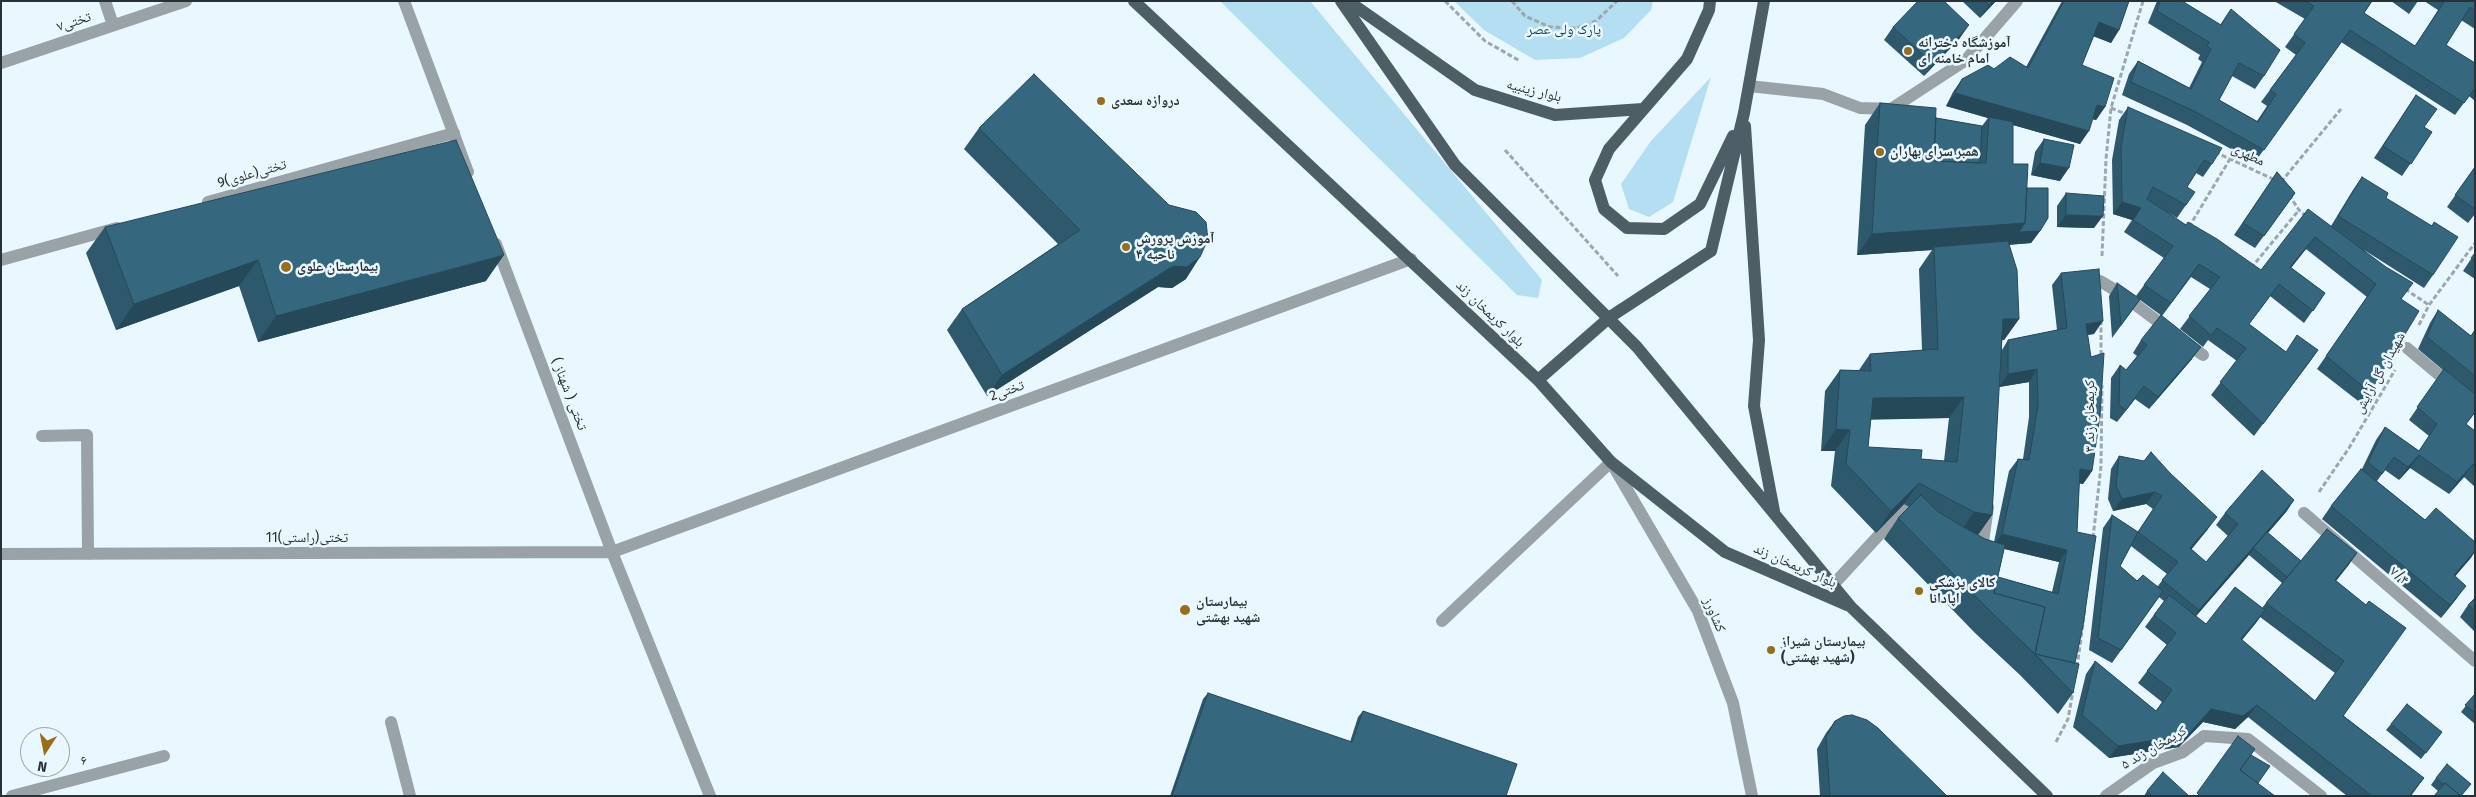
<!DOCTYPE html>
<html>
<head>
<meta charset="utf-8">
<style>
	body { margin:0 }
	#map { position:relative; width:2476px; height:797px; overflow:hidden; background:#e9f7ff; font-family:"Fira Sans",sans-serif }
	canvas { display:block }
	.frame { position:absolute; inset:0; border:2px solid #283135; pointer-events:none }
	.north { position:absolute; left:20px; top:727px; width:50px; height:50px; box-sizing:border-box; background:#e9f7ff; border:1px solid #9ca8ae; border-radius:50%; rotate:191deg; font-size:14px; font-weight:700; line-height:20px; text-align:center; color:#283135 }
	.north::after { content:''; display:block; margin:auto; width:18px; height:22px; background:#986e1b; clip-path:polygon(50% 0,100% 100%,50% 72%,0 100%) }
</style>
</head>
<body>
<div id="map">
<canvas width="2476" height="797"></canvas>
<div class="frame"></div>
<div class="north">N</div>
</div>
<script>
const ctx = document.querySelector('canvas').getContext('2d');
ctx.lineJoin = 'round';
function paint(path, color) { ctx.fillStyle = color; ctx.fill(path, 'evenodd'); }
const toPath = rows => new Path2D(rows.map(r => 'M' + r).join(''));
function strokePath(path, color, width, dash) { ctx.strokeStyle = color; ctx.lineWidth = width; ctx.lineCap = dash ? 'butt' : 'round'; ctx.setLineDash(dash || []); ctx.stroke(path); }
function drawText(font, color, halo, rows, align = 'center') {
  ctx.font = font + ' "Fira Sans","Noto Naskh Arabic",sans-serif'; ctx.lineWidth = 5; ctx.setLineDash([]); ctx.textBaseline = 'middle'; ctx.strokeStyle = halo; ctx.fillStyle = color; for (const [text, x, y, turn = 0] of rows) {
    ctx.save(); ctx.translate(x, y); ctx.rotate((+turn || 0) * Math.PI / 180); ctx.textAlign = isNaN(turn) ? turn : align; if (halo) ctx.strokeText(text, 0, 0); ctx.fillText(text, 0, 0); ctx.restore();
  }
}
paint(toPath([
	[1220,1,1310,1,1542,280,1538,298,1517,295],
	[1454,1,1653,1,1651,10,1624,38,1580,58,1535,60,1484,30],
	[1711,77,1673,202,1649,217,1629,209,1621,184,1651,141]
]), '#b4def2');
strokePath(toPath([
	[1445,1,1485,41,1520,61],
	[1512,1,1525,16,1550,27,1576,28,1596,21,1617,1],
	[2111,108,2126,114],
	[1505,150,1618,276],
	[2215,152,2275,180],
	[2281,182,2341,109],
	[2289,195,2299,210,2307,217],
	[2189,227,2230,159],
	[2102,256,2106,159,2111,108,2143,1],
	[2251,268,2299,210],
	[2405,289,2429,305],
	[2101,320,2101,356],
	[2419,325,2429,305,2475,243],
	[2319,492,2349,448,2395,370],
	[2093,538,2101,466,2102,385],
	[2077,667,2085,609],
	[2056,742,2068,719,2073,691]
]), '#9ca8af', 3, [5, 2.5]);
strokePath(toPath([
	[105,1,113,25],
	[404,1,468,172],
	[1,63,186,1],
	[1749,86,1823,94,1860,108,1891,109,1966,60,2017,1],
	[208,202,454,133],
	[496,244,612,552,710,796],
	[1,260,117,228],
	[2100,281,2120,293,2169,330],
	[2185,342,2203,355],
	[2407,348,2475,405],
	[42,436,87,435,88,554],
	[2304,513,2475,661],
	[1978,548,1982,549,1988,507],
	[1,554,612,552,1411,259],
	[1833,585,1903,509,1920,519],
	[1442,621,1611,462,1698,611,1733,703,1752,796],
	[391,722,410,796],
	[12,796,164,756],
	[2106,796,2153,763,2183,752,2204,736,2248,739,2321,796]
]), '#98a2a7', 12);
strokePath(toPath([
	[1134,1,1538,380,1611,462,1725,552,1847,605],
	[1341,1,1455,165,1637,347,1851,607,2047,796],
	[1348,1,1475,90,1555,115,1643,109],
	[1710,1,1709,10,1687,59,1609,149,1595,180,1604,209,1627,228,1664,229,1700,204,1733,136],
	[1745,126,1759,340,1754,406,1774,511],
	[1538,380,1610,317,1711,251,1744,113,1764,1]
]), '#4d5e67', 12);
paint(toPath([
	[1962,1,1996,1,1980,18],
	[2062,1,2129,1,2119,30,2111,43,2094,36,2082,65,2105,107,2096,120,2092,119,2080,144,2013,125,2013,164,2027,188,2040,231,2031,243,2009,245,2019,319,2004,340,2002,340,2002,350,2008,340,2057,330,2052,285,2061,273,2094,334,2087,335,2092,471,2083,484,2079,483,2077,532,2075,663,2073,693,2058,714,2020,675,1975,633,1884,539,1898,518,1909,507,1904,504,1876,533,1831,486,1835,451,1821,451,1825,391,1840,370,1859,370,1870,354,1922,350,1919,269,1932,250,1857,255,1865,125,1880,103,1936,118,1982,126,1988,118,1946,106,1953,92,1962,79,1994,69,2026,67],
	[2029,382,2029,417,2023,459,2018,459,2009,471,1994,542,1985,539,1978,535,1992,515,1999,387],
	[1949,418,1944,461,1921,459,1868,447,1871,419],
	[2004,549,2059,562,2052,592,1998,577],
	[2157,1,2182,1,2220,25,2231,9,2264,76,2255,89,2232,76,2219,100,2257,121,2267,106,2261,102,2296,55,2285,47,2305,19,2274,1,2372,1,2364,13,2415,46,2438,10,2424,1,2475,1,2475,29,2461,20,2446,45,2475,63,2475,101,2469,96,2455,115,2341,42,2255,162,2187,125,2122,95,2129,74,2138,61,2189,88,2202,62,2198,59,2200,55,2148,23],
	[2391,1,2418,1,2409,14],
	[1893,27,1960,38,1924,76,1884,40],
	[2416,95,2424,127,2432,132,2402,176,2374,158],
	[2128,107,2212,164,2203,177,2196,173,2187,187,2186,205,2177,218,2165,211,2186,225,2261,270,2331,226,2353,190,2362,177,2386,198,2433,275,2424,288,2364,250,2401,299,2370,392,2362,404,2317,369,2367,297,2306,249,2291,268,2325,293,2304,323,2270,296,2249,324,2286,352,2318,350,2254,436,2211,395,2237,361,2208,340,2203,347,2180,329,2210,289,2191,277,2162,316,2140,300,2112,338,2109,296,2117,283,2136,296,2164,258,2124,232,2132,220,2113,214,2112,160,2119,120],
	[979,128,1186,279,1172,288,1158,287,987,396,947,330,962,309,1058,244,964,149],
	[2044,139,2060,181,2031,175,2035,152],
	[2475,167,2475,214,2468,223,2447,207],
	[2277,172,2295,193,2255,248,2234,235],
	[2066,193,2094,228,2057,227,2057,206],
	[105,227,486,281,258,342,239,286,116,330,86,253],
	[2475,253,2475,279,2463,271],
	[2438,310,2471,336,2475,330,2475,413,2466,424,2475,431,2475,487,2464,477,2449,494,2410,468,2399,480,2385,470,2377,481,2425,520,2475,542,2475,552,2455,576,2457,598,2441,618,2322,519,2331,506,2362,469,2376,440,2385,427,2419,451,2429,436,2409,420,2443,370,2418,349,2430,323],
	[2141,340,2192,359,2149,409,2135,399,2117,422,2110,418,2111,378,2120,365,2126,370,2137,356,2133,353],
	[2119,456,2208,529,2191,549,2206,562,2228,536,2216,525,2225,513,2294,500,2286,512,2268,533,2301,561,2357,553,2336,581,2366,605,2344,716,2424,778,2411,796,2347,796,2248,717,2235,729,2203,722,2179,747,2109,758,2073,727,2086,674,2095,661,2156,711,2162,702,2138,683,2167,645,2145,627,2164,601,2159,597,2112,663,2089,650,2103,528,2112,515,2138,532,2153,509,2146,504,2113,511,2108,499,2111,469],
	[2131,546,2167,574,2158,586,2137,581,2120,566],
	[2249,555,2282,583,2262,608,2206,624,2196,616],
	[2260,617,2335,673,2315,701,2242,640],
	[2475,598,2475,632,2460,617,2468,605],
	[1208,693,1350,742,1358,717,1363,711,1506,796,1170,796,1203,699],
	[2475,694,2475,724,2461,712],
	[1835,721,1947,796,1820,796,1817,749,1826,733],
	[2391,724,2442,732,2421,759,2386,730],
	[2436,778,2467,790,2438,791,2431,785],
	[2147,791,2189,796,2144,796]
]), '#2e596d');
paint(toPath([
	[1993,1,1996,1,1980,18,1989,5],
	[2099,22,2119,30,2111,43,2090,35],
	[1969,25,1960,38,1924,76,1933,64],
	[1955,93,2089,131,2080,144,1946,106],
	[2097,105,2105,107,2096,120,2088,118],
	[2040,163,2069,168,2060,181,2031,175],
	[2122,202,2141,208,2132,220,2113,214],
	[2066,215,2103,216,2094,228,2057,227],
	[2025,223,2040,231,2031,243,1934,250,1934,247,1932,250,1857,255,1872,234],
	[2315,237,2306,249,2281,280,2290,267],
	[504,255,486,281,258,342,276,316],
	[1200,257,1186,279,1172,288,1158,287,987,396,1002,375,1173,266],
	[258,260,239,286,116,330,134,304],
	[2003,319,2019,319,2004,340,1988,341],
	[2103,321,2094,334,2077,336,2086,324],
	[2201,347,2192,359,2149,409,2158,397],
	[2318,350,2309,363,2254,436,2263,424],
	[2037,369,2029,382,1999,387,2008,374],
	[2144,386,2135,399,2117,422],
	[1964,397,1949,418,1858,420,1873,398],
	[1836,429,1850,430,1835,451,1821,451],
	[2419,455,2410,468,2399,480,2408,467],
	[2473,464,2464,477,2449,494,2457,482],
	[2080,469,2092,471,2083,484,2071,482],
	[1919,483,1904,504,1876,533,1891,511],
	[2155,492,2146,504,2113,511,2122,499],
	[2294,500,2286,512,2190,623,2199,610],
	[1974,512,1992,515,1977,536,1959,533],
	[2217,517,2208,529,2182,561,2190,548],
	[2002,534,2067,550,2059,562,1993,546],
	[2475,551,2471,558,2445,588,2454,575],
	[2357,553,2348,566,2326,593,2335,580],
	[2466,586,2457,598,2441,618,2450,605],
	[2265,610,2256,623,2232,652,2241,639],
	[2257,705,2248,717,2235,729,2203,722,2179,747,2109,758,2118,746,2211,709]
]), '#254959');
const building = toPath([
	[1918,1,1944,1,1969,25,1933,64,1893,27,1918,1],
	[1985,1,1993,1,1989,5,1985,1],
	[2064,1,2129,1,2119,30,2099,22,2082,65,2114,78,2105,107,2097,105,2089,131,1955,93,1962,79,1988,65,1994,69,2010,57,2028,68,2064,1],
	[2160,1,2182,1,2221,25,2231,9,2280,50,2264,76,2239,63,2219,100,2258,122,2276,94,2270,90,2305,43,2294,34,2314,6,2305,1,2372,1,2364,13,2415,46,2445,1,2475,1,2475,11,2470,7,2446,45,2475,63,2475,88,2464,103,2350,30,2264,150,2196,112,2131,82,2138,61,2191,89,2211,49,2207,46,2209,42,2157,11,2160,1],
	[1034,74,1169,205,1196,212,1206,222,1208,239,1200,257,1187,267,1173,266,1002,375,962,309,1080,230,979,128,1034,74],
	[2416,95,2437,109,2424,127,2432,132,2411,164,2383,146,2416,95],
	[1880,103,1936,108,1934,161,1986,163,1989,117,2013,122,2013,164,2028,164,2025,223,1872,234,1880,103],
	[2128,107,2222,148,2212,164,2204,160,2187,187,2195,192,2186,205,2153,187,2147,199,2186,225,2188,222,2217,239,2261,270,2308,209,2386,267,2413,283,2401,299,2419,311,2370,392,2326,356,2376,284,2315,237,2290,267,2325,293,2313,311,2279,284,2249,324,2286,352,2297,335,2318,350,2263,424,2220,382,2246,348,2217,328,2211,335,2189,316,2220,277,2199,264,2171,303,2144,285,2173,246,2133,220,2141,208,2122,202,2121,147,2128,107],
	[1936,118,1982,126,1980,163,1934,161,1936,118],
	[2044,139,2074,145,2069,168,2040,163,2044,139],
	[456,140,504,255,276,316,258,260,134,304,105,227,456,140],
	[2475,167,2475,209,2455,195,2475,167],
	[2277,172,2295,193,2264,236,2243,223,2277,172],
	[2362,177,2388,193,2386,198,2432,226,2434,222,2458,237,2433,275,2338,216,2362,177],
	[2027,188,2048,188,2048,218,2040,231,2019,232,2025,223,2027,188],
	[2066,193,2104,196,2103,216,2066,215,2066,193],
	[2008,241,2017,270,2019,319,2003,319,1992,515,1974,512,1919,483,1891,511,1846,464,1850,430,1836,429,1840,370,1871,371,1870,354,1938,349,1934,247,2008,241],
	[1964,397,1957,462,1921,459,1922,450,1868,447,1873,398,1964,397],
	[2475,253,2475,260,2471,258,2475,253],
	[2099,269,2103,321,2086,324,2091,357,2104,353,2100,416,2092,471,2080,469,2077,532,2096,536,2083,626,2075,663,2035,654,2045,607,1994,593,1998,577,2058,594,2067,550,2002,534,2018,459,2029,460,2038,405,2037,369,2008,374,2008,340,2067,328,2061,273,2099,269],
	[2117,283,2140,299,2121,325,2117,283],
	[2438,310,2471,336,2475,330,2475,376,2427,337,2438,310],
	[2161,315,2201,347,2158,397,2144,386,2126,410,2119,405,2120,365,2126,370,2147,345,2141,340,2161,315],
	[2444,369,2475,394,2475,412,2466,424,2475,431,2475,466,2473,464,2457,482,2419,455,2408,467,2394,457,2382,474,2368,462,2385,427,2419,451,2437,424,2417,407,2444,369],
	[2151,452,2170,473,2217,517,2190,548,2206,562,2238,524,2225,513,2262,470,2294,500,2199,610,2162,580,2178,562,2138,532,2162,496,2155,492,2122,499,2116,486,2119,456,2144,461,2151,452],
	[2361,469,2425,520,2436,508,2475,542,2475,551,2454,575,2466,586,2450,605,2331,506,2361,469],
	[1921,495,1937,511,1960,525,1985,539,2005,545,1994,593,2045,607,2035,654,1990,611,1898,518,1921,495],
	[2112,515,2138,532,2120,566,2137,581,2143,575,2163,591,2121,650,2098,638,2112,515],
	[2327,529,2357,553,2335,580,2366,605,2369,601,2406,628,2343,716,2424,778,2409,796,2372,796,2257,705,2243,716,2211,709,2188,735,2118,746,2082,715,2095,661,2156,711,2172,690,2147,671,2176,633,2154,615,2169,595,2206,624,2235,587,2265,610,2241,639,2315,701,2344,661,2266,603,2327,529],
	[2267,532,2301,561,2287,577,2253,548,2267,532],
	[2475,598,2475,611,2468,605,2475,598],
	[2035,654,2079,664,2073,693,2035,654],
	[1208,693,1352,742,1363,711,1517,764,1506,796,1172,796,1208,693],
	[2475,694,2475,713,2465,705,2475,694],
	[2407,704,2442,732,2426,753,2391,724,2407,704],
	[1852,715,1867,720,1878,728,1947,796,1830,796,1826,737,1835,721,1844,716,1852,715],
	[2238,736,2255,749,2240,770,2275,796,2200,796,2197,793,2238,736],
	[2251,755,2270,766,2258,783,2240,770,2251,755],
	[2447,764,2471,784,2461,796,2445,783,2444,785,2436,778,2447,764],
	[2163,772,2189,796,2152,796,2147,791,2163,772],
	[2445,783,2461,796,2434,796,2445,783]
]);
paint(building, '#35687f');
strokePath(building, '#254959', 1);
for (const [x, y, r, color] of [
	[1908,51,5,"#986e1b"],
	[1101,101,5,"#986e1b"],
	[1880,152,5,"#986e1b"],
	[1126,247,5,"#986e1b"],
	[286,267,6,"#986e1b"],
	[1919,591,5,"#986e1b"],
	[1185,610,6,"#986e1b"],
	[1771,650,5,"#986e1b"]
]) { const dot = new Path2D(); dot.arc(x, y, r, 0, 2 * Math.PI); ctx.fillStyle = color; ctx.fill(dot); strokePath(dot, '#e9f7ff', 2); }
drawText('14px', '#283135', '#e9f7ff', [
	["تختی۷",74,22,-18],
	["بلوار زینبیه",1534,91,14],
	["مطهری",2248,155,25],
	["9تختی(علوی)",252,174,-16],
	["بلوار کریمخان زند",1490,314,44],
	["شهیدان گل آرایش",2380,373,-61],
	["2تختی",1007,391,-20],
	["تختی ( شهناز )",569,394,69],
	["کریمخان زند ۳",2090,416,-90],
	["11تختی(راستی)",307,538],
	["بلوار کریمخان زند",1795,566,24],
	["۷/۴",2399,576,41],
	["کشاورز",1714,615,67],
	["کریمخان زند ۵",2154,748,-30],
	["۶",84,761,-15]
]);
drawText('14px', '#123f52', '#e9f7ff', [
	["پارک ولی عصر",1564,30]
]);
drawText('bold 14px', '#283135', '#e9f7ff', [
	["آموزشگاه دخترانه",1918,43],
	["امام خامنه ای",1918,59],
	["دروازه سعدی",1111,101],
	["همبر سرای بهاران",1890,152],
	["آموزش پرورش",1136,239],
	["ناحیه ۴",1136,255],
	["بیمارستان علوی",297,267],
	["کالای پزشکی",1929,583],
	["اپادانا",1929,599],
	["بیمارستان",1196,602],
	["شهید بهشتی",1196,618],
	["بیمارستان شیراز",1781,642],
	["(شهید بهشتی)",1781,658]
], 'left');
</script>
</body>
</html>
